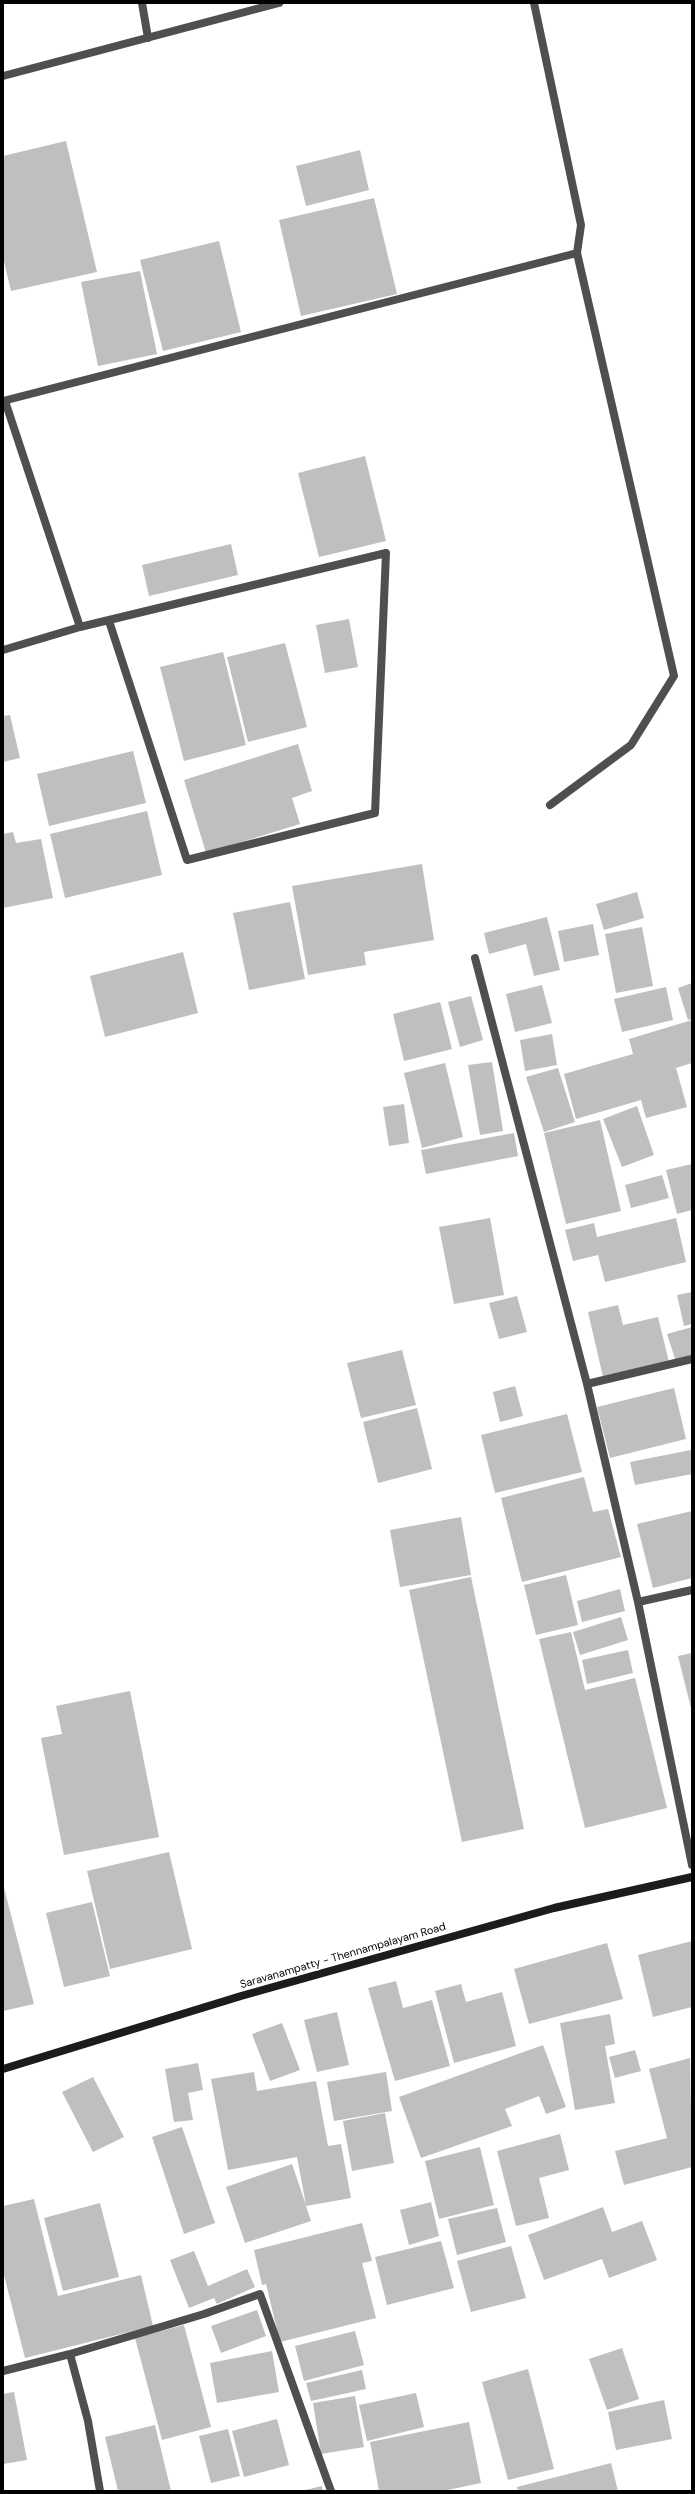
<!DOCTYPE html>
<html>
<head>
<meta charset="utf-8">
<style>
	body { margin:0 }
	#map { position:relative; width:695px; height:2494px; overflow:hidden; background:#fff; font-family:"DM Sans",sans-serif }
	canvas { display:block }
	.frame { position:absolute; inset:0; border:4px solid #000; pointer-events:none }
</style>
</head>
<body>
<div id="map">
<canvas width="695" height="2494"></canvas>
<div class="frame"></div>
</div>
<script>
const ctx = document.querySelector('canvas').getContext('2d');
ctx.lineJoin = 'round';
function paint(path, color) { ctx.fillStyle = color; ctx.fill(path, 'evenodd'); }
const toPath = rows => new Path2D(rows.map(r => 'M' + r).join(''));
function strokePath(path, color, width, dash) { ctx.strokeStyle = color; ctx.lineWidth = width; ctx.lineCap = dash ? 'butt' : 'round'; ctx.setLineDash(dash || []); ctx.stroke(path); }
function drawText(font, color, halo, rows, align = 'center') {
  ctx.font = font + ' "DM Sans",sans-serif'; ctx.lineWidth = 3; ctx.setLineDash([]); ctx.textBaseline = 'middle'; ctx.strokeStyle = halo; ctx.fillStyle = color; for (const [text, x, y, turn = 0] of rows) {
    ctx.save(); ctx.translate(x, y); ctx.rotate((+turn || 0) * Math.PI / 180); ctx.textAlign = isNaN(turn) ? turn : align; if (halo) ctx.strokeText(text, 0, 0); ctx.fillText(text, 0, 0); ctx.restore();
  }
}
paint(toPath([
	[66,141,97,272,11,291,3,257,3,156],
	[360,150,369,190,306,206,296,166],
	[374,198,397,294,301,316,279,220],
	[219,241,241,332,163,351,140,260],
	[140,271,157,354,98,366,81,282],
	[365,456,386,541,319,557,298,473],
	[231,544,238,575,149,596,142,565],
	[349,619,358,667,325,673,316,625],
	[285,643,307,727,248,742,227,657],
	[223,652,246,745,184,761,160,667],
	[10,715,20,758,3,762,3,716],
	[298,744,312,791,292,798,300,824,206,853,184,780],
	[133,751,146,803,49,826,37,774],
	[147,811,162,875,65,898,50,834],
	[13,832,16,843,41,839,53,898,3,908,3,834],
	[422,864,434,940,364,952,366,965,308,975,292,886],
	[637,892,644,918,604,930,596,904],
	[290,902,305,979,249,990,233,913],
	[547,917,560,970,534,976,526,944,489,954,484,933],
	[593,924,599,955,564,962,558,931],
	[642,927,653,986,616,993,605,934],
	[183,952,198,1013,105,1037,90,976],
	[692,983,692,1019,688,1020,678,988],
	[542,985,552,1023,515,1032,506,994],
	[666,987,673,1020,622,1032,614,999],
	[471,996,483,1040,460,1047,448,1002],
	[440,1002,452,1049,404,1061,393,1014],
	[692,1020,692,1063,676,1068,687,1107,646,1118,641,1100,576,1119,564,1074,633,1054,629,1039],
	[552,1034,557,1065,525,1071,520,1040],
	[492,1062,503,1131,480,1135,468,1065],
	[445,1063,463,1137,422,1148,404,1073],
	[558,1068,575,1122,544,1132,526,1077],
	[404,1104,409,1143,389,1146,383,1107],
	[637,1106,654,1155,622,1167,603,1119],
	[600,1120,621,1211,566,1224,544,1133],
	[514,1133,518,1156,426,1174,421,1150],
	[692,1164,692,1210,677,1214,666,1170],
	[662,1175,669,1198,631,1208,625,1185],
	[490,1218,504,1295,454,1304,439,1227],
	[676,1218,686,1262,605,1282,598,1255,573,1261,565,1230,594,1223,597,1237],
	[692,1292,692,1324,684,1326,677,1295],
	[517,1296,527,1332,499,1339,489,1303],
	[618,1305,623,1325,658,1317,669,1362,603,1377,588,1312],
	[692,1327,692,1357,676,1362,667,1334],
	[402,1350,416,1405,361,1418,347,1363],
	[515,1386,523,1416,500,1422,493,1392],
	[674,1388,686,1439,610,1458,597,1407],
	[417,1408,432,1469,378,1483,363,1422],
	[567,1414,582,1472,495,1493,481,1435],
	[691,1450,692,1474,635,1485,630,1462],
	[584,1477,593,1512,608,1509,621,1557,522,1582,501,1498],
	[692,1511,692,1578,653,1588,637,1524],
	[461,1517,471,1575,400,1587,390,1530],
	[566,1575,578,1625,536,1635,524,1585],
	[471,1577,524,1829,462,1842,409,1590],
	[620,1589,625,1611,582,1622,577,1601],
	[621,1617,628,1640,580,1655,573,1632],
	[571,1632,585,1690,635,1678,667,1808,585,1828,539,1639],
	[628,1650,633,1673,587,1684,582,1660],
	[692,1653,692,1707,691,1708,678,1656],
	[130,1691,159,1837,64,1855,41,1738,62,1734,56,1706],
	[169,1852,192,1949,110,1969,87,1871],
	[3,1884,34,2004,3,2011],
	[92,1902,110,1976,64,1987,46,1913],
	[692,1941,692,2007,653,2017,638,1955],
	[607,1943,623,1999,529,2024,514,1969],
	[396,1981,403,2008,432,2000,450,2066,395,2081,368,1988],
	[461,1984,466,2002,502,1992,516,2046,454,2063,435,1991],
	[337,2012,349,2065,317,2072,304,2020],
	[610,2014,615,2044,605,2046,615,2103,575,2110,560,2023],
	[282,2023,300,2070,270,2081,252,2034],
	[543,2045,566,2107,546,2114,539,2096,505,2109,512,2126,421,2158,399,2097],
	[635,2050,641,2071,615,2078,609,2057],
	[690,2058,692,2167,624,2185,615,2151,667,2138,649,2069],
	[198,2063,203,2090,188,2093,193,2120,174,2122,165,2069],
	[254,2072,257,2091,316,2081,328,2146,341,2144,351,2198,306,2206,311,2221,245,2243,226,2187,292,2164,306,2205,297,2157,228,2170,211,2079],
	[386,2072,392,2111,334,2121,327,2082],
	[93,2077,124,2137,93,2152,62,2092],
	[385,2113,394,2163,352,2171,343,2121],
	[182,2127,215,2223,184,2234,152,2137],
	[560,2134,569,2170,539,2178,549,2218,516,2226,497,2151],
	[480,2147,494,2205,439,2219,425,2161],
	[34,2199,58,2296,141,2275,153,2326,25,2358,3,2271,3,2206],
	[431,2202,439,2236,409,2245,400,2210],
	[100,2203,119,2277,63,2291,44,2218],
	[603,2207,612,2232,642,2221,657,2260,609,2278,602,2259,544,2280,528,2235],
	[497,2208,506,2242,457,2255,448,2219],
	[362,2223,372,2261,362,2263,376,2318,280,2342,266,2284,262,2285,254,2250],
	[441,2241,454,2288,387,2305,375,2257],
	[511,2246,526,2298,471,2312,457,2261],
	[194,2251,208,2286,247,2269,255,2287,217,2304,214,2298,189,2308,170,2260],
	[257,2310,266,2336,221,2353,211,2326],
	[184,2325,211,2427,162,2440,135,2338],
	[355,2331,364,2365,304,2381,295,2346],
	[622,2348,639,2399,607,2410,589,2359],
	[272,2351,279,2392,217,2403,210,2363],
	[528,2369,554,2469,508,2480,482,2382],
	[362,2370,366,2389,311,2401,306,2383],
	[14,2392,27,2460,3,2464,3,2394],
	[416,2393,424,2427,367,2441,359,2405],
	[355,2396,364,2447,321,2454,313,2403],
	[664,2400,672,2439,616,2450,608,2412],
	[277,2419,289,2465,244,2477,232,2431],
	[469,2422,481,2483,443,2491,379,2491,370,2442],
	[155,2425,171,2491,118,2491,105,2437],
	[228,2429,240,2476,211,2483,199,2436],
	[611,2463,618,2491,518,2491,517,2487],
	[322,2486,323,2491,305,2491,305,2490]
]), '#bfbfbf');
strokePath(toPath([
	[142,3,148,38],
	[3,76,279,3],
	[3,401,577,253,581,225,534,3],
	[5,401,80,627,386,553,375,813,187,860,109,621],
	[3,650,80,627],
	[550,805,631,745,674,676,577,253],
	[475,958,587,1384,638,1602,692,1865],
	[587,1384,692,1359],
	[638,1602,692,1590],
	[70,2354,88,2421,100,2491],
	[3,2371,70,2354,204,2314,260,2294,331,2491]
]), '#4f4f4f', 8);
strokePath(toPath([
	[3,2069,241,1996,554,1908,692,1877]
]), '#1c1c1c', 8);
drawText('11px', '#000', '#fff', [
	["Saravanampatty - Thennampalayam Road",343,1956,-16]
]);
</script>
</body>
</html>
